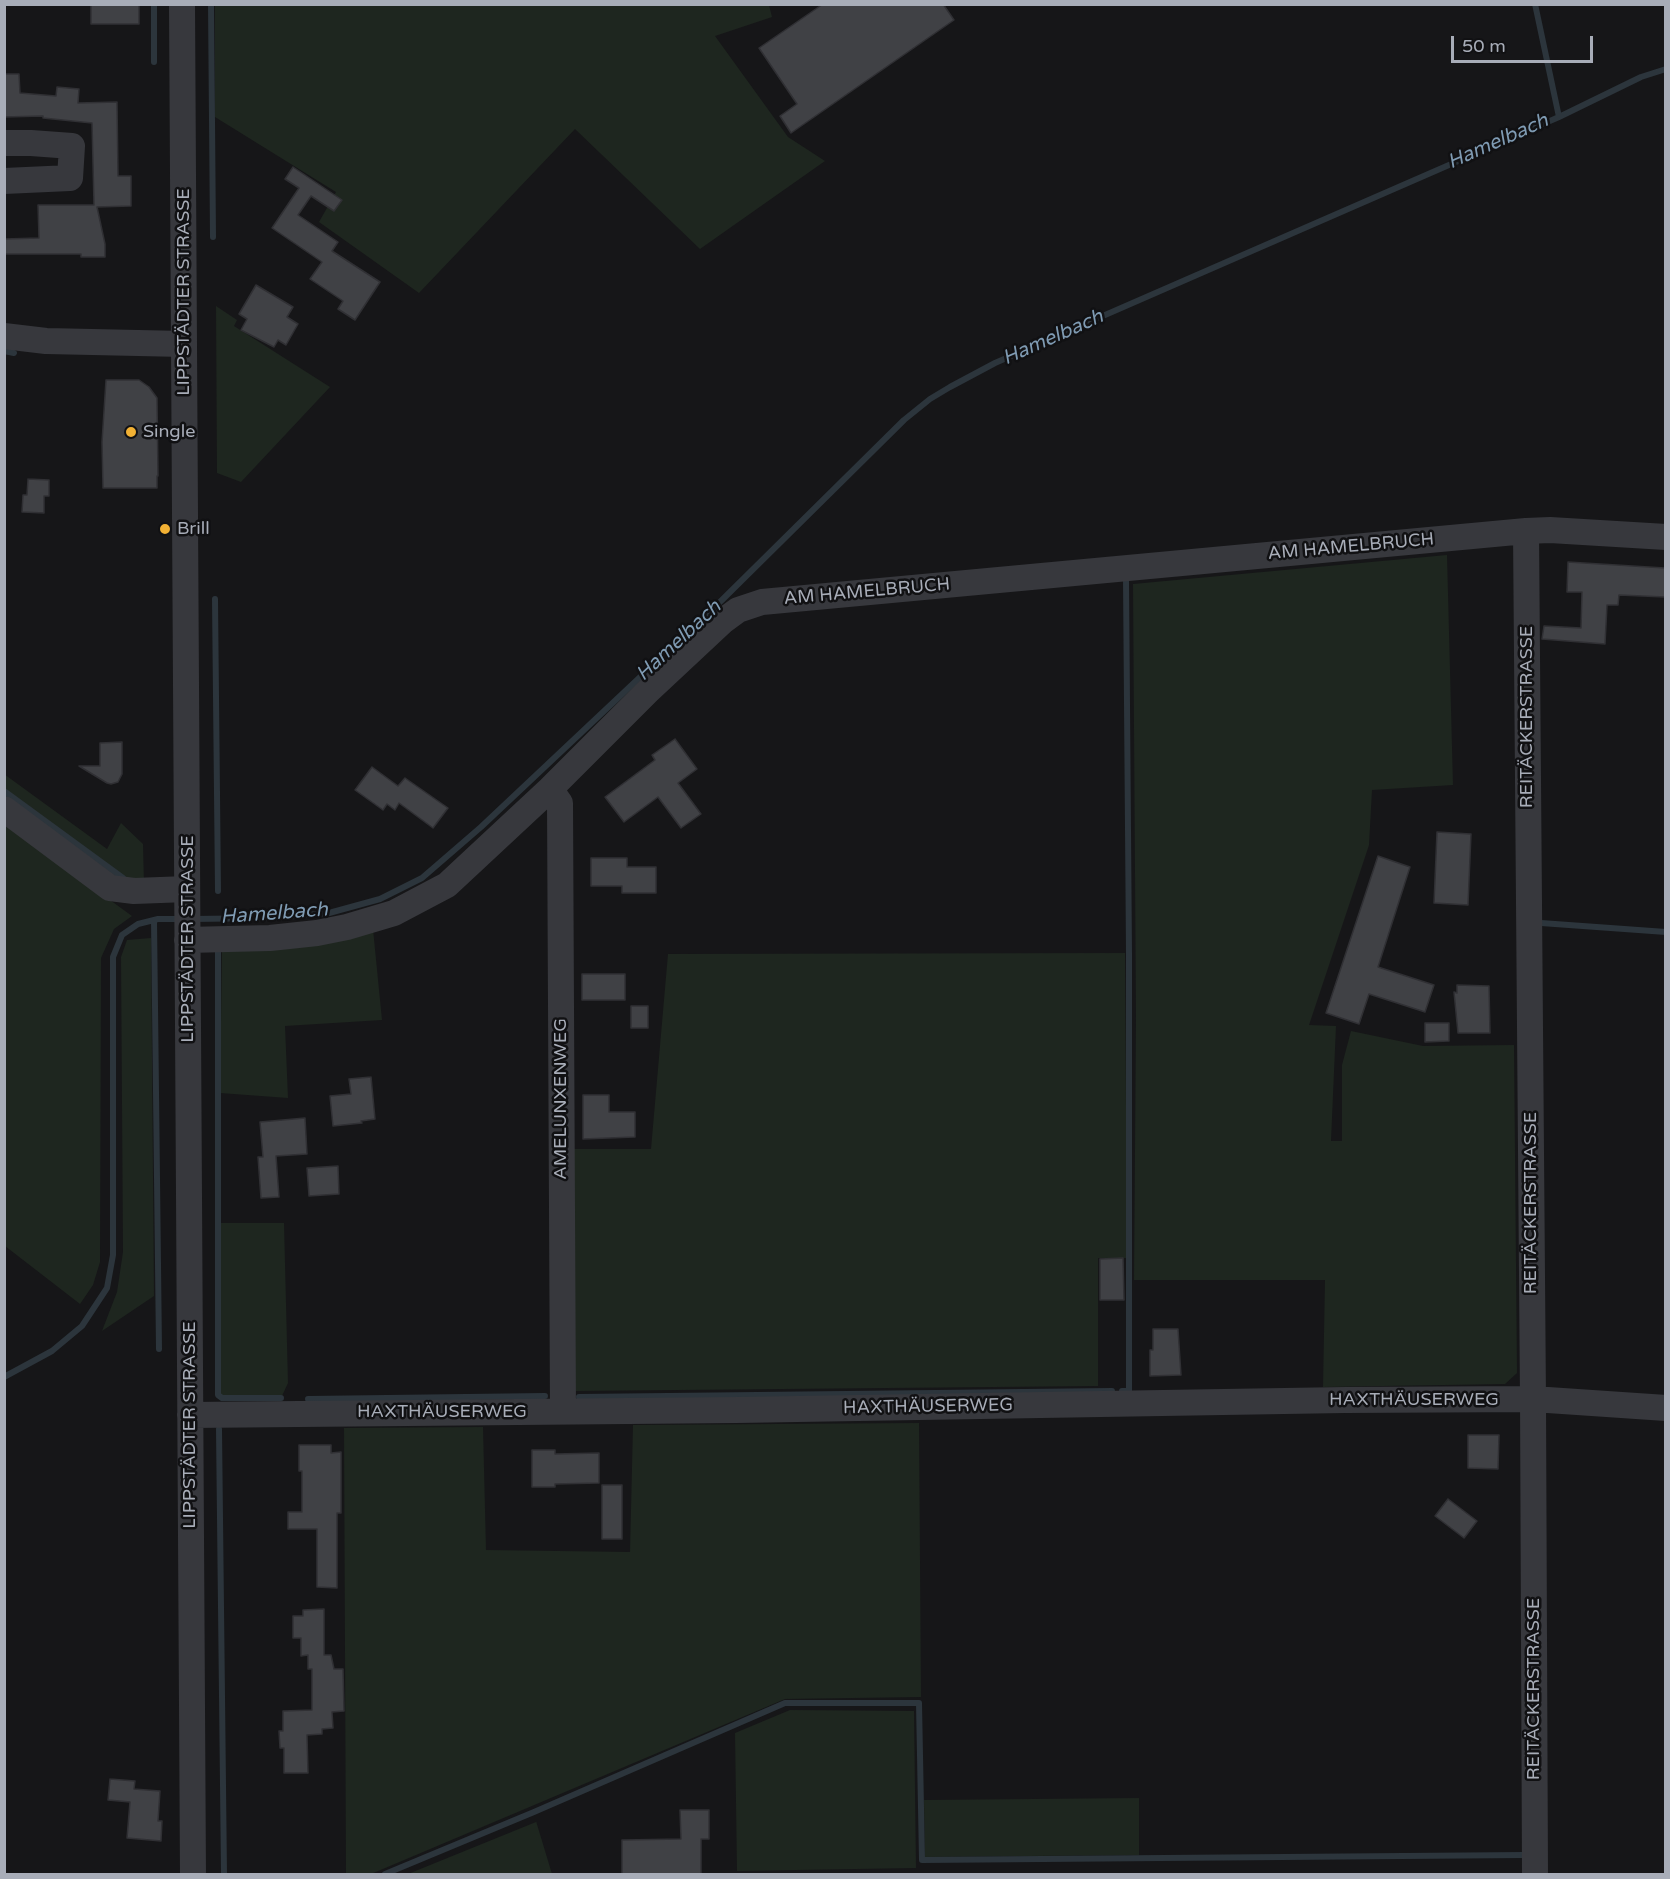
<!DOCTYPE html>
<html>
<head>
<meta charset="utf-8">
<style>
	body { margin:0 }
	#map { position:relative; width:1670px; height:1879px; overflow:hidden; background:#161618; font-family:"Varela Round",sans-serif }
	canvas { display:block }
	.frame { position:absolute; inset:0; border:6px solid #a8adb8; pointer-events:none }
	.scale { position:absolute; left:1451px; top:36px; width:142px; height:27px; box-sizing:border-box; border:3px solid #a8adb8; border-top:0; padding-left:8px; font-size:18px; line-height:21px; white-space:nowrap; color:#a8adb8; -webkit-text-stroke:4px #111113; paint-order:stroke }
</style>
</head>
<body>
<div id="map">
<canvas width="1670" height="1879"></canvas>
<div class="frame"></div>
<div class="scale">50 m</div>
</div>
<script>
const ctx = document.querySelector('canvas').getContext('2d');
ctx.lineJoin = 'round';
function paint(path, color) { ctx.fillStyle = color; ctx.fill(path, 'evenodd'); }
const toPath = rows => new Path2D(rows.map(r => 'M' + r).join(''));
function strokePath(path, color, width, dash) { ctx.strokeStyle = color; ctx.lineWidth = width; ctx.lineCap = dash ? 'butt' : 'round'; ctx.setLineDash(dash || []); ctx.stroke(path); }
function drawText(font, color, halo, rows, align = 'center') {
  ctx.font = font + ' "Varela Round",sans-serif'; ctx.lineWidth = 5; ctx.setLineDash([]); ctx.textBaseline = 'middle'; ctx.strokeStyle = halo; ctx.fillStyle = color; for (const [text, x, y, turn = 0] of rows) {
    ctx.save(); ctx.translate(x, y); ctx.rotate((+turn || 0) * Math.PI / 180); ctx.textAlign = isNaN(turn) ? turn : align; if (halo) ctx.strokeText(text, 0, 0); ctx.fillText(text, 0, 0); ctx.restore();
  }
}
paint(toPath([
	[215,5,769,5,772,17,715,36,788,137,825,161,700,249,575,129,419,293,319,222,336,192,215,117],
	[216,306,237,320,234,326,330,387,241,482,217,473],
	[1447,555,1453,785,1372,790,1369,845,1309,1025,1336,1026,1331,1141,1342,1141,1342,1065,1351,1031,1423,1046,1514,1045,1517,1373,1505,1384,1323,1387,1325,1280,1134,1280,1136,1018,1133,584],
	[4,774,107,849,121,823,143,844,144,884,111,881,5,800],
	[4,823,132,916,114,929,101,958,100,1262,93,1285,80,1304,5,1246],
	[373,929,382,1020,285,1026,288,1098,220,1093,222,949],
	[151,938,154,1296,102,1331,117,1292,123,1252,121,957,127,940],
	[1125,953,1127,1258,1098,1258,1098,1386,574,1391,569,1149,651,1149,668,954],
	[220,1223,284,1223,288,1383,282,1396,222,1395,220,1393],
	[919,1423,921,1697,785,1699,371,1874,346,1874,344,1428,483,1427,486,1550,630,1552,633,1425],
	[790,1710,914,1711,916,1868,737,1871,735,1733],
	[1139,1798,1139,1855,925,1857,924,1800],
	[536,1821,552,1874,408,1874,536,1822]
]), '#1e261f');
strokePath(toPath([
	[154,4,154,62],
	[211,4,213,237],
	[1535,4,1559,117],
	[4,351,14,353],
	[215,599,218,891],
	[4,791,123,878],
	[192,919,272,918,329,913,380,899,422,878,481,827,722,600,904,420,930,399,950,387,995,363,1559,117,1641,77,1666,69],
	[154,920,159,1349],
	[1541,923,1666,932],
	[218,949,218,1395,222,1398,281,1398],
	[4,1377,52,1351,82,1326,107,1288,113,1255,113,957,122,935,138,924,158,919,182,919],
	[1122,1391,1129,1391,1129,953,1126,579],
	[579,1397,1112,1391],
	[308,1399,545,1396],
	[219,1429,224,1874],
	[385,1874,534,1812,785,1703,919,1703,922,1860,1524,1855]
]), '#2c353c', 6);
const building = toPath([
	[91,4,139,4,139,24,91,24,91,4],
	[823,4,943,4,954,20,791,133,780,116,797,104,759,48,823,4],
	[4,74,19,74,20,93,56,96,57,87,79,89,78,103,117,102,118,176,131,176,131,206,97,207,105,244,105,257,81,257,81,254,4,254,4,239,39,238,38,205,94,205,92,123,43,118,43,116,4,117,4,74],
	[293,167,342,200,334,211,311,196,298,215,338,242,332,251,380,282,355,320,338,309,343,301,310,279,322,262,272,228,299,188,285,179,293,167],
	[256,285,293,307,287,317,298,324,286,345,278,340,274,347,241,330,247,319,239,314,256,285],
	[106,380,139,380,149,387,157,398,158,476,157,476,157,488,103,488,102,442,106,380],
	[28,479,49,480,49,496,44,496,44,513,22,512,23,495,27,495,28,479],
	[1568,562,1665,568,1665,597,1619,595,1618,605,1607,605,1605,644,1542,639,1544,626,1581,628,1582,592,1567,592,1568,562],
	[675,739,697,769,678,783,701,814,681,828,658,797,624,822,605,797,655,760,652,755,675,739],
	[122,742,122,774,118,782,111,784,107,783,79,766,100,766,100,743,122,742],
	[372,767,398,786,405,778,448,808,433,828,399,803,395,810,387,804,383,810,355,790,372,767],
	[1437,832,1471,834,1468,905,1434,903,1437,832],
	[1378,856,1410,867,1378,967,1434,985,1425,1012,1369,994,1359,1024,1326,1013,1378,856],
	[591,858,627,858,627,867,656,867,656,893,622,893,622,886,591,886,591,858],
	[582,974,625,974,625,1000,582,1000,582,974],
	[1457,985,1489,986,1490,1033,1458,1033,1454,992,1457,993,1457,985],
	[631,1006,648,1006,648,1028,631,1028,631,1006],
	[1425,1023,1449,1023,1449,1041,1425,1042,1425,1023],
	[371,1077,375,1119,361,1121,362,1123,333,1126,330,1096,351,1094,349,1079,371,1077],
	[583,1095,609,1095,609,1112,635,1112,635,1137,583,1139,583,1095],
	[305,1118,307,1154,276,1156,279,1197,261,1198,258,1157,263,1157,260,1122,305,1118],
	[338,1166,339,1194,309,1196,307,1168,338,1166],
	[1123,1258,1124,1300,1100,1300,1100,1259,1123,1258],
	[1153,1329,1178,1329,1181,1375,1150,1376,1150,1350,1153,1350,1153,1329],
	[1468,1435,1499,1435,1498,1469,1468,1468,1468,1435],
	[299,1445,331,1445,331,1453,341,1452,341,1513,337,1513,337,1588,317,1587,317,1529,288,1529,288,1512,302,1512,302,1471,299,1471,299,1445],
	[532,1450,555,1450,555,1454,599,1453,599,1483,555,1484,555,1487,532,1487,532,1450],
	[602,1485,622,1485,622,1539,602,1539,602,1485],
	[1448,1499,1477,1521,1464,1538,1435,1516,1448,1499],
	[324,1609,324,1655,331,1655,334,1669,343,1669,344,1711,332,1712,333,1728,322,1729,322,1734,307,1735,308,1773,284,1773,284,1748,280,1748,279,1731,283,1731,283,1711,312,1710,312,1669,308,1669,308,1655,301,1656,301,1638,293,1638,293,1616,303,1616,303,1610,324,1609],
	[110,1779,135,1781,134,1789,160,1791,158,1821,162,1821,161,1841,127,1838,130,1802,108,1800,110,1779],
	[680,1810,709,1810,709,1839,701,1839,701,1875,622,1875,622,1840,681,1839,680,1810]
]);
paint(building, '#404145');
strokePath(building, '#303034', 1.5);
strokePath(toPath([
	[182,4,193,1874],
	[4,143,31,143,72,146,70,178,4,181],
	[4,336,46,341,184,344],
	[1526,531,1533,1399,1535,1874],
	[550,789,560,803,563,1411],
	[4,809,110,888,134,891,187,889],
	[187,940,270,938,317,933,347,927,394,913,447,885,550,789,647,692,723,621,738,610,762,602,1526,531,1550,530,1666,537],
	[190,1415,737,1410,1345,1400,1533,1399,1666,1408]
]), '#37383d', 26);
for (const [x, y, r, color] of [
	[131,432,6,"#f2b134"],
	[165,529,6,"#f2b134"]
]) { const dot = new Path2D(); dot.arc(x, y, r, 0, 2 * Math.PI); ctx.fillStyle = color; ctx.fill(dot); strokePath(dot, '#111113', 2); }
drawText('18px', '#a8adb8', '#111113', [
	["LIPPSTÄDTER STRASSE",184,292,-90],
	["AM HAMELBRUCH",1351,547,-5],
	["AM HAMELBRUCH",867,592,-5],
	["REITÄCKERSTRASSE",1527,717,-90],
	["LIPPSTÄDTER STRASSE",188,939,-90],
	["AMELUNXENWEG",561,1099,-90],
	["REITÄCKERSTRASSE",1531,1203,-90],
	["HAXTHÄUSERWEG",1414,1400],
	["HAXTHÄUSERWEG",928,1407,-1],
	["HAXTHÄUSERWEG",442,1412],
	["LIPPSTÄDTER STRASSE",190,1425,-90],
	["REITÄCKERSTRASSE",1534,1689,-90]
]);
drawText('18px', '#a8adb8', '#111113', [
	["Single",143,432],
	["Brill",177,529]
], 'left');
drawText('italic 20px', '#7f9bb3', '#111113', [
	["Hamelbach",1498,142,-24],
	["Hamelbach",1053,338,-24],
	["Hamelbach",679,641,-43],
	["Hamelbach",274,914,-4]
]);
</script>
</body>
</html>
